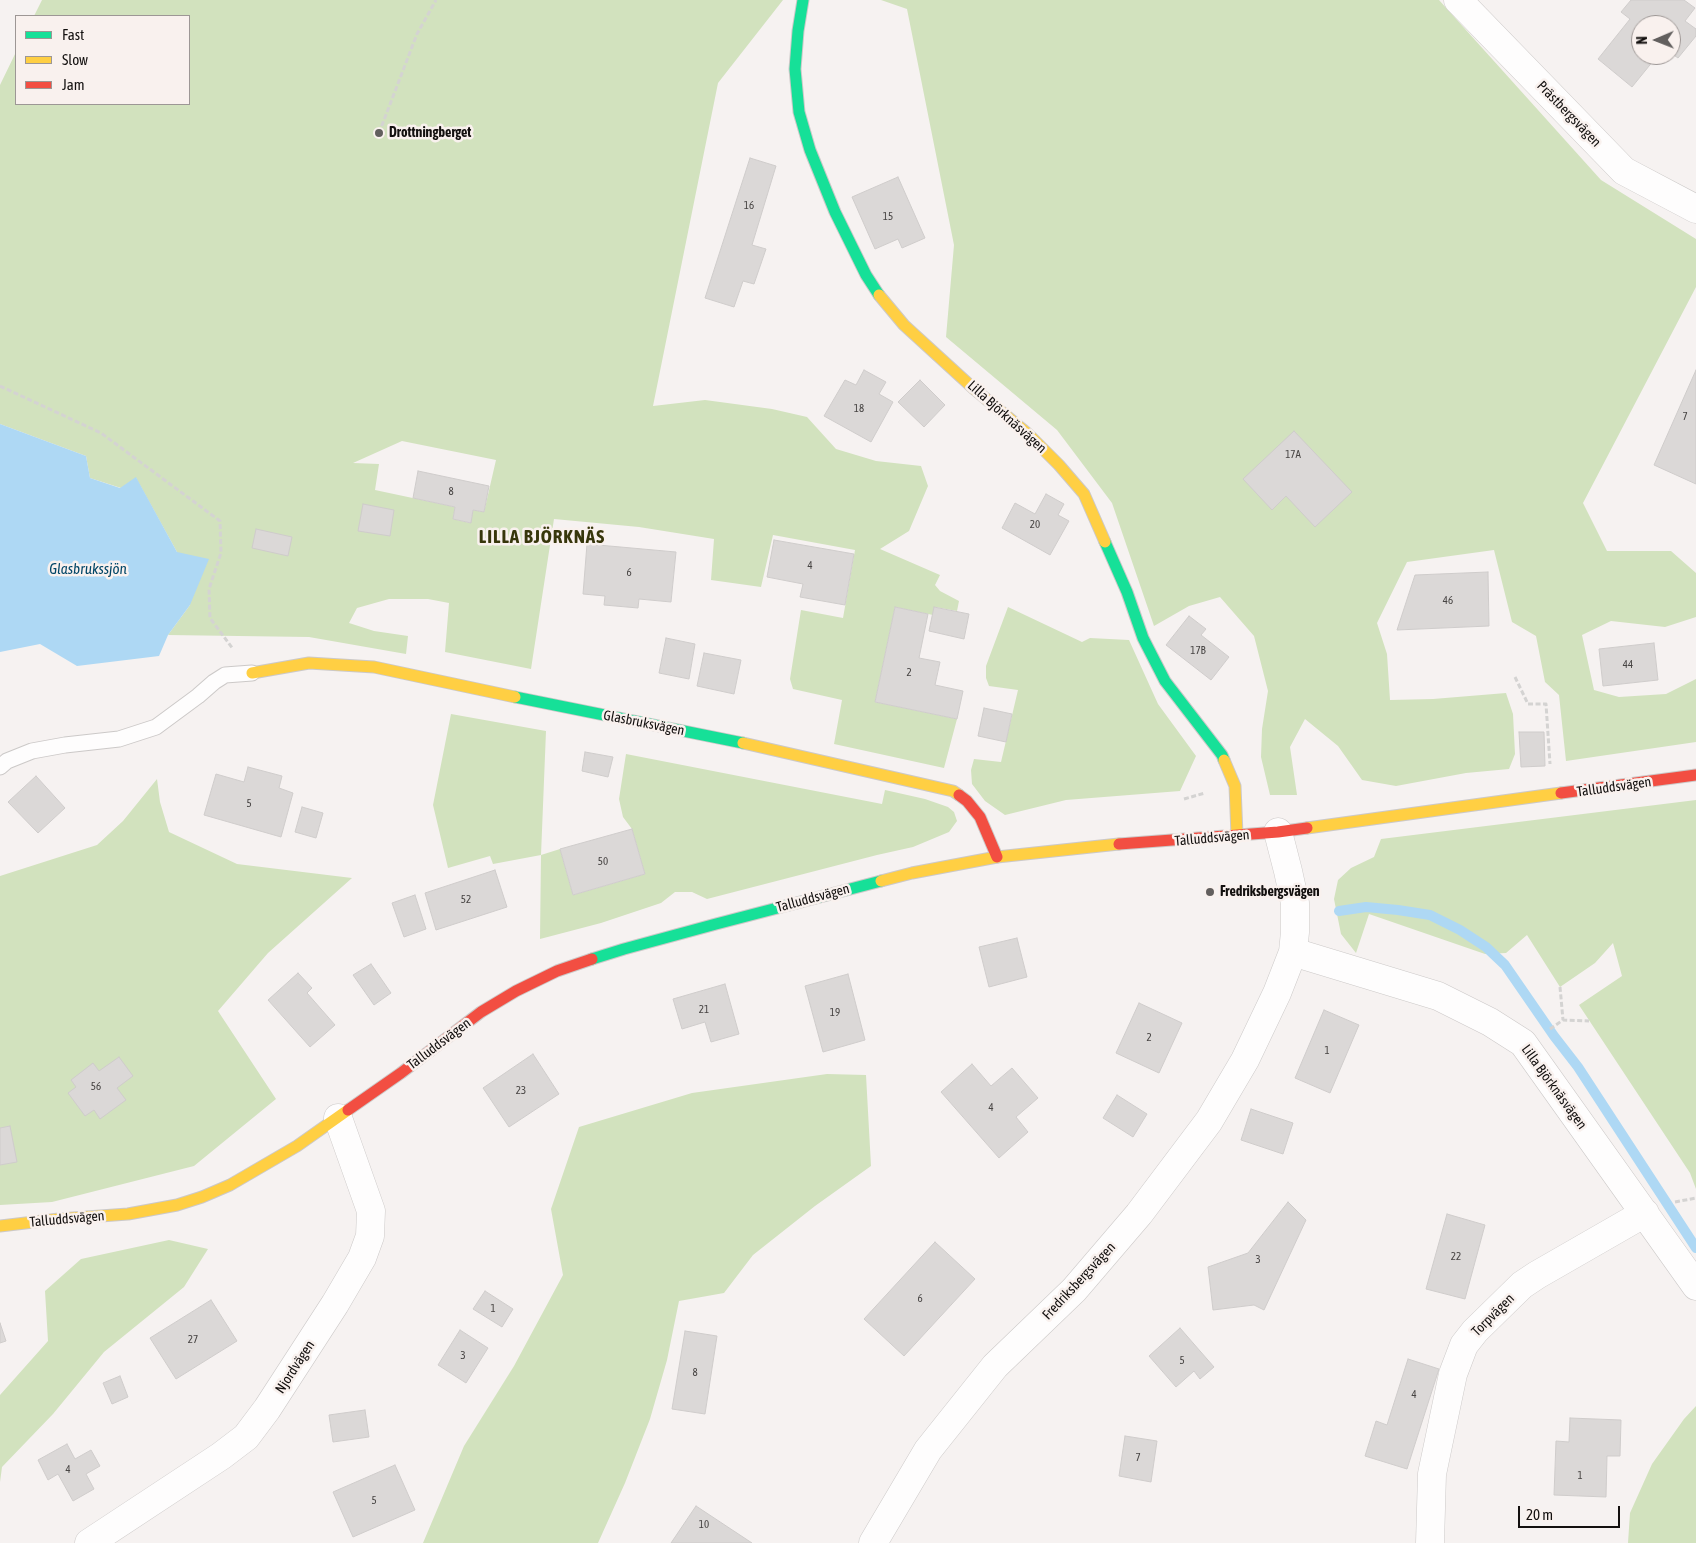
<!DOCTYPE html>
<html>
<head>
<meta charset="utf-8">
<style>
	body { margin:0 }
	#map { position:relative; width:1696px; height:1543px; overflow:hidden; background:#f6f2f1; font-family:"Asap Condensed",sans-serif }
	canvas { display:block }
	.legend { position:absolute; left:15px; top:15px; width:175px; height:90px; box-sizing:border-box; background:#f9f1ee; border:1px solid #9d9795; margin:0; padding:6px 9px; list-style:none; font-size:15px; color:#13100f }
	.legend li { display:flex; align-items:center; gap:10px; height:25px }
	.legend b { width:25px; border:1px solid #9d9795 }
	.north { position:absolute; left:1631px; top:15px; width:50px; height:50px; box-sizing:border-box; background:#f9f1ee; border:1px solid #9d9795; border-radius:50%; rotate:269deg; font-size:14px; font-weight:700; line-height:20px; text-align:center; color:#13100f }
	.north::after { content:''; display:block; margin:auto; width:18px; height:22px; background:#625f5e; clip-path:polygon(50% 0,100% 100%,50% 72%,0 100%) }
	.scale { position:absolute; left:1518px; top:1506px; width:102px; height:22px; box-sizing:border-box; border:2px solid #13100f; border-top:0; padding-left:6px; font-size:15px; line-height:18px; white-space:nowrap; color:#13100f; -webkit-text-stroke:4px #f9f1ee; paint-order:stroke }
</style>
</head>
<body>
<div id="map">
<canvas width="1696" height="1543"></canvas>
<ul class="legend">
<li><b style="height:6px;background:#16e098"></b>Fast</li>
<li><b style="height:6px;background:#ffcf43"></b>Slow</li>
<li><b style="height:6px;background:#f24e42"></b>Jam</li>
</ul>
<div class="north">N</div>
<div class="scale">20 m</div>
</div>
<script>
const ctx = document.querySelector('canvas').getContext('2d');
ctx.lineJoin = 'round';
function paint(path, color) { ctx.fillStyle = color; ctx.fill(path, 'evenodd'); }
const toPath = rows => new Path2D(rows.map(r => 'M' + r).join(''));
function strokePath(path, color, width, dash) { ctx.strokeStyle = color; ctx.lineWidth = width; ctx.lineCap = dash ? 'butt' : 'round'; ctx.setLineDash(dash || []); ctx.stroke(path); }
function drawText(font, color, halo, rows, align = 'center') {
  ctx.font = font + ' "Asap Condensed",sans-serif'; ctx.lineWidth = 5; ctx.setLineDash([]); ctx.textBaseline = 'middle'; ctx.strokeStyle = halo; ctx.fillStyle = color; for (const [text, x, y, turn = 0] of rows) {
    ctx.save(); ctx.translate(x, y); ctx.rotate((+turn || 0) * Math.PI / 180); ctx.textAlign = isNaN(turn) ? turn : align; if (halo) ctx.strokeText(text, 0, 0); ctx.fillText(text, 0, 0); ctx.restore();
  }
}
paint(toPath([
	[42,0,783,0,718,83,653,406,705,400,772,409,807,417,836,449,876,461,921,466,928,486,909,531,880,549,940,575,935,585,940,591,959,601,957,611,935,607,933,615,895,607,875,702,957,719,944,768,834,744,842,700,793,689,790,679,801,610,843,618,855,550,773,535,761,587,711,580,714,539,639,527,554,519,531,669,445,652,449,603,428,599,389,599,357,608,349,623,374,631,408,636,406,654,309,637,168,635,190,605,177,552,136,478,121,488,90,478,86,456,0,424,0,85,16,52,16,104,189,104,189,16,34,16],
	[402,441,496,460,484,512,473,510,470,523,453,519,455,507,375,490,379,464,353,463],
	[881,0,1439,0,1601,180,1696,239,1696,287,1583,503,1607,551,1671,551,1696,573,1696,617,1665,627,1611,621,1582,635,1594,690,1619,697,1666,694,1696,679,1696,742,1566,761,1559,695,1545,682,1536,636,1512,622,1494,550,1407,562,1377,623,1387,654,1390,700,1433,699,1506,693,1513,714,1515,754,1509,769,1466,773,1396,786,1362,780,1338,746,1305,719,1290,747,1297,795,1270,795,1261,757,1262,729,1268,691,1254,636,1220,597,1189,606,1154,626,1112,503,1057,430,946,337,954,245,907,9],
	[1008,607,1082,642,1090,638,1129,640,1158,704,1196,756,1180,791,1066,800,1005,815,985,801,972,784,971,770,974,759,1001,762,1018,690,989,686,986,678,986,666],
	[451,714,546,731,541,855,560,849,573,895,645,874,632,829,623,817,619,799,626,754,882,804,885,790,925,799,948,807,954,812,957,821,949,832,913,847,877,855,707,899,692,892,675,892,661,903,601,923,540,939,541,855,493,864,490,856,448,868,433,805],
	[157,779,160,802,169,832,237,864,352,878,268,953,218,1011,276,1099,194,1166,52,1202,0,1205,0,876,97,845,123,821],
	[1696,800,1696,1189,1690,1173,1579,1005,1622,976,1613,943,1595,963,1560,987,1527,935,1506,953,1485,954,1369,914,1356,953,1341,934,1334,899,1338,880,1351,868,1374,857,1381,839],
	[827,1074,866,1075,871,1166,815,1206,753,1255,724,1293,679,1301,667,1360,650,1419,625,1483,598,1543,423,1543,464,1446,514,1366,563,1275,551,1209,579,1127,692,1093],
	[169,1240,208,1249,184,1287,104,1352,53,1414,2,1467,0,1482,0,1395,48,1341,45,1291,81,1259],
	[1696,1406,1696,1543,1628,1543,1630,1513,1652,1464,1684,1419]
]), '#d2e2be');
paint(toPath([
	[0,424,86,456,90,478,120,488,136,477,177,552,209,559,190,605,168,635,159,656,77,666,40,644,0,652]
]), '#aed8f4');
strokePath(toPath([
	[1339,911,1366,907,1398,910,1430,915,1460,930,1486,947,1505,965,1554,1036,1578,1067,1696,1248]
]), '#aed8f4', 10);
const building = toPath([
	[1631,0,1684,0,1695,8,1685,21,1696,29,1696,36,1678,58,1671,53,1671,25,1641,25,1641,55,1658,55,1632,87,1598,59,1630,19,1621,12,1631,0],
	[750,158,776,166,752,245,766,249,754,284,743,281,734,307,705,298,750,158],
	[898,177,925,238,902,248,898,239,875,249,852,197,898,177],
	[864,370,886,382,879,394,893,402,871,442,824,416,845,380,856,385,864,370],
	[1696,370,1696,484,1654,465,1696,370],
	[920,380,945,405,924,427,898,402,920,380],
	[1294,431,1352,492,1315,527,1286,496,1272,510,1243,479,1294,431],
	[418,471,489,486,484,512,473,510,471,523,453,519,455,507,413,498,418,471],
	[1046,494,1064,504,1058,515,1069,521,1050,555,1002,528,1015,503,1035,514,1046,494],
	[363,504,394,510,390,536,358,531,363,504],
	[256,529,292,537,288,556,252,548,256,529],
	[774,540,854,554,845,605,800,597,803,584,767,577,774,540],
	[587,544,676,552,671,602,639,599,638,608,604,605,605,596,583,594,587,544],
	[1488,572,1489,626,1397,630,1415,575,1488,572],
	[895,607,928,614,919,658,940,662,935,685,963,691,957,719,875,702,895,607],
	[934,607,969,614,964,639,929,631,934,607],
	[1189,616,1206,629,1201,635,1229,657,1211,680,1166,645,1189,616],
	[666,638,695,644,689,679,659,673,666,638],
	[1654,643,1658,680,1603,686,1599,649,1654,643],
	[704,653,741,660,734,694,697,686,704,653],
	[984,708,1012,714,1006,742,978,736,984,708],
	[1519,732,1544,732,1545,766,1521,767,1519,732],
	[585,752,613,757,608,777,582,771,585,752],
	[248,767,282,776,279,788,293,793,281,837,204,815,216,774,244,782,248,767],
	[36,776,65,808,38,833,8,802,36,776],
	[302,807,323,813,316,838,295,832,302,807],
	[632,829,645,874,573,895,560,849,632,829],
	[495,870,507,907,436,930,425,893,495,870],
	[415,895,426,929,404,937,392,903,415,895],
	[1017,938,1027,977,989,987,979,947,1017,938],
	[371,964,391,993,374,1005,353,975,371,964],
	[298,973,312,988,307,993,335,1025,310,1047,268,1000,298,973],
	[848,974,865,1040,823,1052,805,986,848,974],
	[725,984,739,1034,711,1042,705,1022,682,1029,673,999,725,984],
	[1139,1003,1182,1023,1159,1073,1116,1053,1139,1003],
	[1324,1010,1359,1025,1330,1093,1295,1078,1324,1010],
	[533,1054,559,1094,509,1127,483,1088,533,1054],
	[119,1057,133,1076,117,1088,126,1100,100,1119,94,1110,85,1116,68,1093,76,1087,71,1080,93,1063,99,1071,119,1057],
	[972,1064,991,1086,1012,1068,1038,1098,1016,1117,1028,1132,999,1158,941,1092,972,1064],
	[1117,1095,1147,1114,1133,1137,1103,1118,1117,1095],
	[1251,1109,1293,1123,1283,1154,1241,1140,1251,1109],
	[10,1126,17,1162,0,1165,0,1128,10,1126],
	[1288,1202,1306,1220,1264,1310,1254,1305,1213,1310,1208,1267,1248,1253,1288,1202],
	[1447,1214,1485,1225,1465,1299,1426,1289,1447,1214],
	[935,1242,975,1279,904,1356,864,1319,935,1242],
	[485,1291,513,1309,502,1327,473,1309,485,1291],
	[211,1300,237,1341,176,1379,150,1338,211,1300],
	[0,1323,6,1341,0,1343,0,1323],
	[1180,1328,1214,1367,1200,1379,1194,1371,1176,1387,1149,1356,1180,1328],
	[460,1330,488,1348,466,1383,438,1365,460,1330],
	[685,1331,717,1336,705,1414,672,1409,685,1331],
	[1408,1359,1439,1369,1407,1469,1365,1456,1376,1421,1387,1425,1408,1359],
	[120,1376,128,1397,112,1404,103,1383,120,1376],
	[365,1410,369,1437,333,1442,329,1415,365,1410],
	[1570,1418,1621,1420,1620,1456,1607,1456,1606,1497,1554,1495,1556,1441,1569,1442,1570,1418],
	[1125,1436,1157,1441,1151,1482,1119,1476,1125,1436],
	[67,1444,75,1459,91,1450,100,1466,86,1474,94,1489,73,1501,58,1474,48,1480,38,1460,67,1444],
	[395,1465,415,1510,353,1537,333,1492,395,1465],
	[696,1506,752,1543,671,1543,696,1506]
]);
paint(building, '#dbd8d7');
strokePath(building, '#cfcccb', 1);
const lane = toPath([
	[0,767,7,761,32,751,65,745,119,739,156,727,198,696,214,682,225,675,252,673]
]);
const street = toPath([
	[1458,0,1624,171,1696,209],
	[1278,832,1288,871,1295,903,1295,932,1293,952,1438,996,1490,1022,1523,1043,1696,1286],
	[89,1543,221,1456,246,1437,267,1409,335,1304,362,1258,370,1236,371,1211,338,1118],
	[873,1543,928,1450,995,1366,1074,1290,1139,1214,1209,1121,1245,1060,1277,993,1293,952],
	[1430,1543,1432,1474,1453,1374,1464,1345,1475,1331,1522,1285,1537,1275,1645,1213]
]);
const fast = toPath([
	[803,0,798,31,795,69,799,112,810,150,835,212,866,275,879,295],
	[1105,542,1127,592,1143,638,1165,681,1222,755,1224,760],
	[515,697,743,743],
	[592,959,624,949,716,924,881,881]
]);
const slow = toPath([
	[879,295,904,325,973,388,1028,434,1059,465,1084,494,1105,542],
	[252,673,309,663,374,667,515,697],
	[743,743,953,791,959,795],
	[1224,760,1235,786,1237,835],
	[1307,828,1561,793],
	[881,881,912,873,997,857,1119,844],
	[0,1226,59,1219,128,1214,177,1205,202,1197,230,1185,297,1146,348,1110]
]);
const jam = toPath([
	[1561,793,1696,775],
	[959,795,967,801,980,817,997,857],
	[1119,844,1278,832,1307,828],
	[348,1110,401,1073,481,1012,516,991,557,971,592,959]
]);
strokePath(lane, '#ccc9c8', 17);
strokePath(street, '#ccc9c8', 29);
strokePath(fast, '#ccc9c8', 13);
strokePath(slow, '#ccc9c8', 13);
strokePath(jam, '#ccc9c8', 13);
strokePath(toPath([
	[379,133,417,34,436,0],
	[0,386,101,433,220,521,221,553,209,589,210,618,233,649],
	[1515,677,1528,704,1546,704,1550,764],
	[1184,799,1205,793],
	[1560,987,1563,1020],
	[1550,1029,1563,1020,1589,1021],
	[1675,1202,1696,1198]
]), '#d4d3d2', 3, [5, 2.5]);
strokePath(lane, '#fefdfd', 15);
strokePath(street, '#fefdfd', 28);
strokePath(fast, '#16e098', 11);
strokePath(slow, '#ffcf43', 11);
strokePath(jam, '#f24e42', 11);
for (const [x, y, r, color] of [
	[379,133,5,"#625f5e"],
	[1210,892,5,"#625f5e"]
]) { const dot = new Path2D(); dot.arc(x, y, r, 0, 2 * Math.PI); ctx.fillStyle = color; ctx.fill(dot); strokePath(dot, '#f9f1ee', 2); }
drawText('11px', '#474443', null, [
	["16",749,206],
	["15",888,217],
	["18",859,409],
	["7",1685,417],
	["17A",1293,455],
	["8",451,492],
	["20",1035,525],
	["4",810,566],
	["6",629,573],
	["46",1448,601],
	["17B",1198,651],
	["44",1628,665],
	["2",909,673],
	["5",249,804],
	["50",603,862],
	["52",466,900],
	["21",704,1010],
	["19",835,1013],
	["2",1149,1038],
	["1",1327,1051],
	["56",96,1087],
	["23",521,1091],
	["4",991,1108],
	["22",1456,1257],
	["3",1258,1260],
	["6",920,1299],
	["1",493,1309],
	["27",193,1340],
	["3",463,1356],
	["5",1182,1361],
	["8",695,1373],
	["4",1414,1395],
	["7",1138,1458],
	["4",68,1470],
	["1",1580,1476],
	["5",374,1501],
	["10",704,1525]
]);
drawText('14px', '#13100f', '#f9f1ee', [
	["Prästbergsvägen",1569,114,46],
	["Lilla Björknäsvägen",1007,417,42],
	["Glasbruksvägen",644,723,11],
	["Talluddsvägen",1614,787,-8],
	["Talluddsvägen",1212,838,-5],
	["Talluddsvägen",813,898,-15],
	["Talluddsvägen",439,1044,-37],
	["Lilla Björknäsvägen",1554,1087,54],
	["Talluddsvägen",67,1219,-5],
	["Fredriksbergsvägen",1079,1281,-47],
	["Torpvägen",1493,1315,-45],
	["Njordvägen",295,1367,-57]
]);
drawText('bold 14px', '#13100f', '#f9f1ee', [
	["Drottningberget",389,133],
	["Fredriksbergsvägen",1220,892]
], 'left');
drawText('italic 15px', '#004566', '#f9f1ee', [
	["Glasbrukssjön",88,569]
]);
ctx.letterSpacing = '1px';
drawText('bold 19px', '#37360b', '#f9f1ee', [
	["LILLA BJÖRKNÄS",542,537]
]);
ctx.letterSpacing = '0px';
</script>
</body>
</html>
